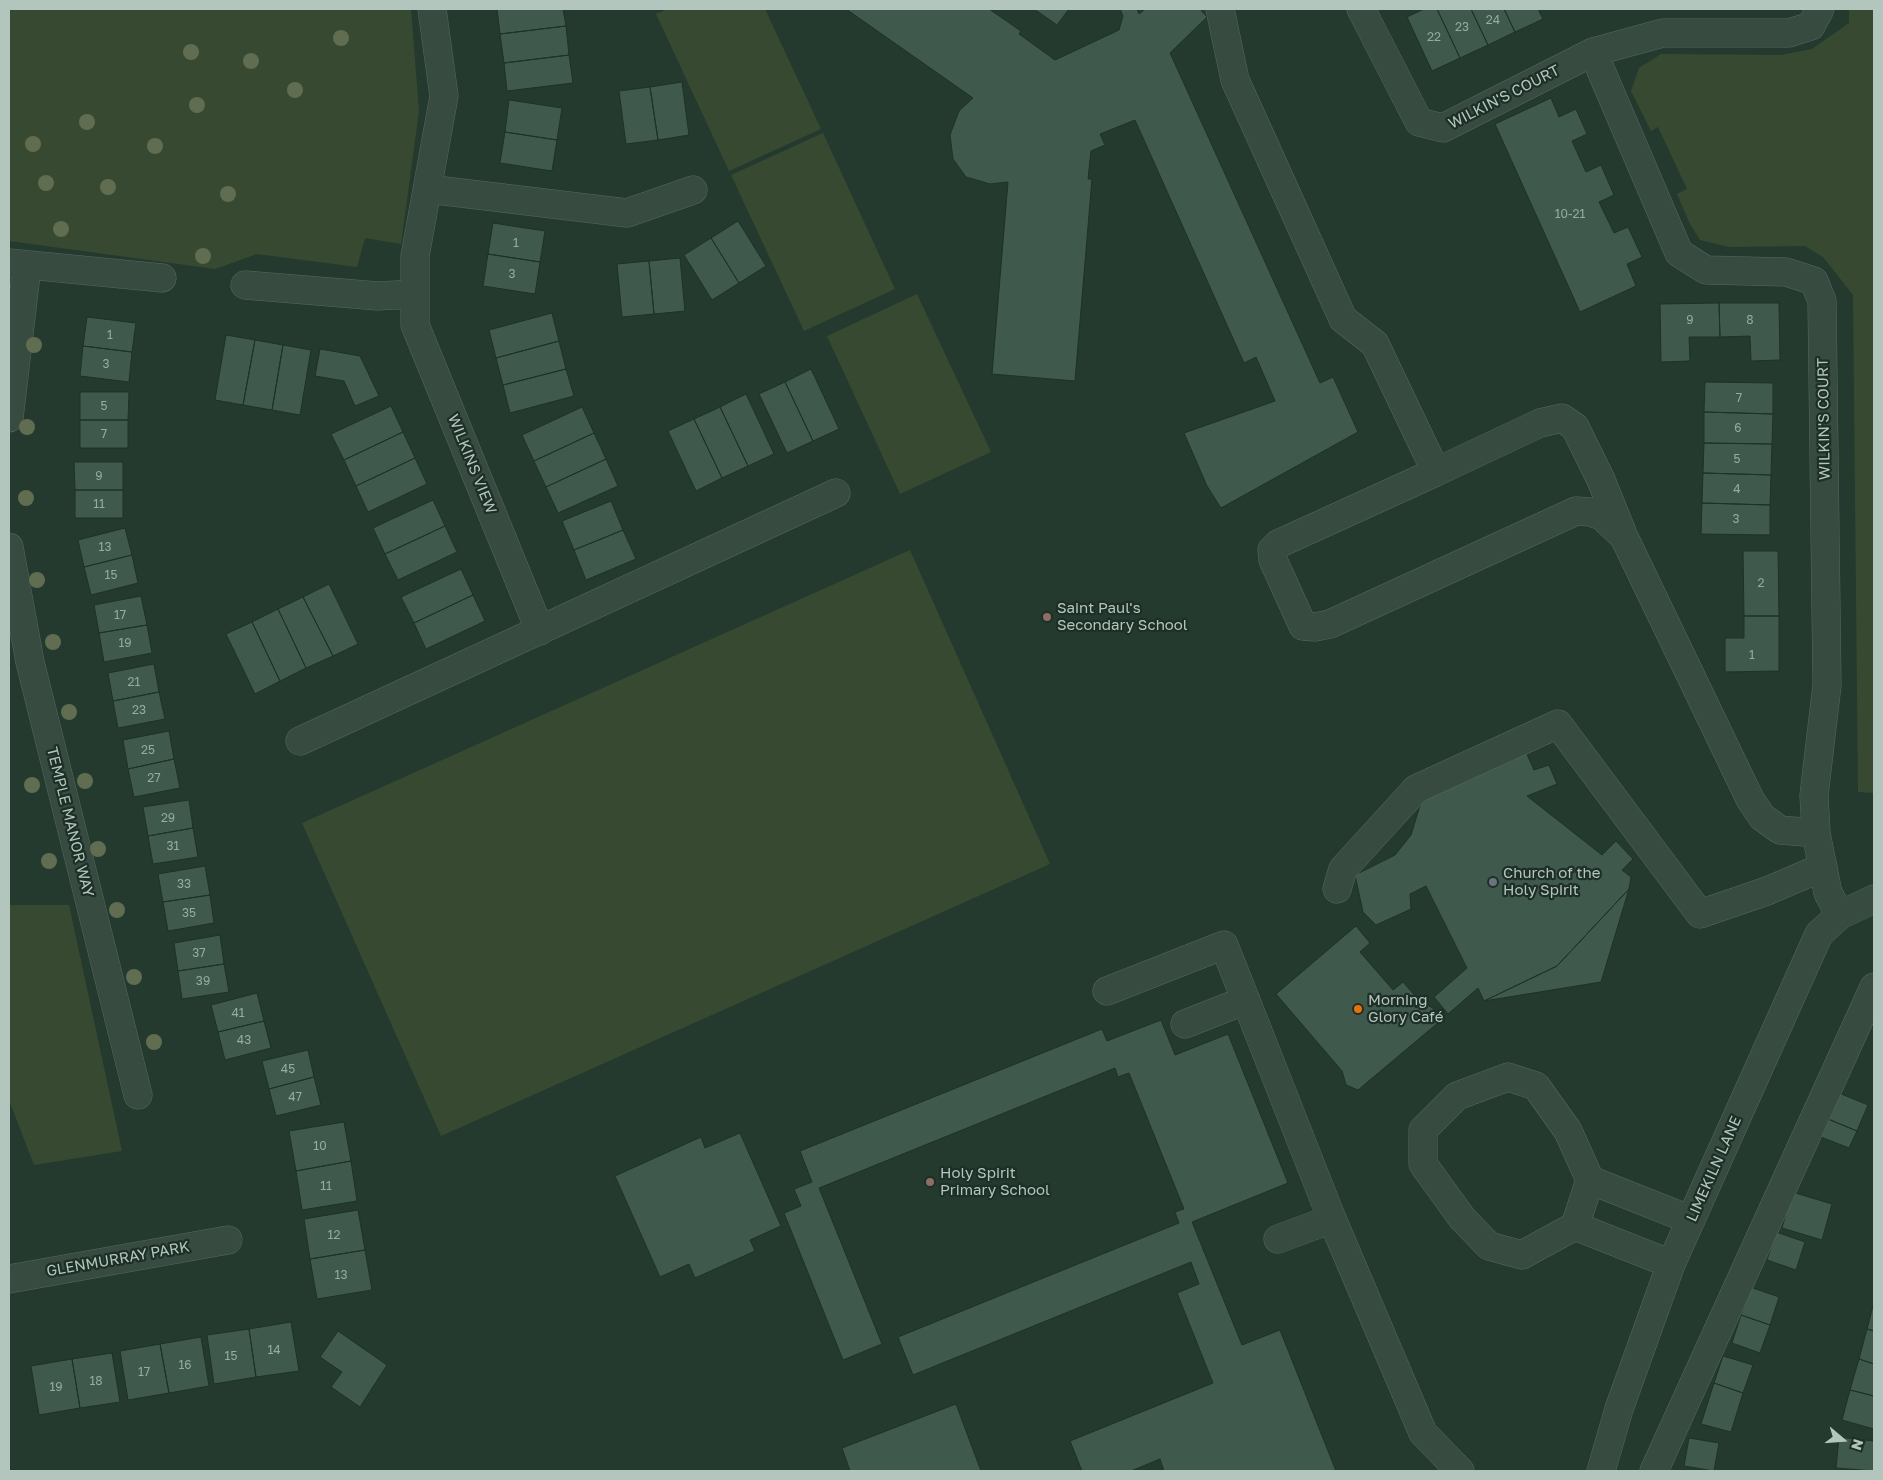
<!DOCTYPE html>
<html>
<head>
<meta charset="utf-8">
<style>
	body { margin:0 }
	#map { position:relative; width:1883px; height:1480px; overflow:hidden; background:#243a2e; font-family:"Golos Text",sans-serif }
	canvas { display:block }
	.frame { position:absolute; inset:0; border:10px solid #b3c6bd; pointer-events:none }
	.north { position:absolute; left:1818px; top:1415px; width:50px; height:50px; -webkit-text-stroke:4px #1d2f26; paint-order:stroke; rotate:108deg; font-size:14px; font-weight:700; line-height:20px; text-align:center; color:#b3c6bd }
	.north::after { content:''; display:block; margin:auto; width:18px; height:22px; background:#b3c6bd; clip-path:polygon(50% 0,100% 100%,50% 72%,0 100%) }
</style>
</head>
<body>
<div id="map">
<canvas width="1883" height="1480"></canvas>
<div class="frame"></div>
<div class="north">N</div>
</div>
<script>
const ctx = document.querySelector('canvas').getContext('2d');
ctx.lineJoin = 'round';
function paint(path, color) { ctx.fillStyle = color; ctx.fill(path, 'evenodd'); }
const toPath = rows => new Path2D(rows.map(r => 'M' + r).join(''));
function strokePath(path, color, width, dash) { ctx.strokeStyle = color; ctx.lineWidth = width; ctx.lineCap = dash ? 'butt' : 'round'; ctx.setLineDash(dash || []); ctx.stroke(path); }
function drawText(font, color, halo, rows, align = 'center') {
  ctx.font = font + ' "Golos Text",sans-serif'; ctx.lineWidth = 4.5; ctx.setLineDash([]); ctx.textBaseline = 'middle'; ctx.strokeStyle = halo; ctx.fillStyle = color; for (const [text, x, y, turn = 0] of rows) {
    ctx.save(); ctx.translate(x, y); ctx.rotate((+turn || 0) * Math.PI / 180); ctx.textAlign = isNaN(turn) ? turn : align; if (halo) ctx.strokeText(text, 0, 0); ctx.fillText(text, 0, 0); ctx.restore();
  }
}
paint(toPath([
	[9,9,411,9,419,111,401,244,365,238,357,267,257,254,215,269,9,241],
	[668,9,765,9,821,129,729,171,656,14],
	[1849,9,1874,9,1874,793,1858,792,1853,295,1823,257,1805,246,1729,247,1700,240,1690,224,1677,194,1687,189,1658,127,1651,131,1631,91,1639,68,1661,54,1781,55,1812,49,1849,23],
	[823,133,895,289,804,331,731,175],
	[917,294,991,452,900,494,827,336],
	[910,550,1050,864,441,1136,302,823],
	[9,905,69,905,122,1151,34,1165,9,1100]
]), '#374a31');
const building = toPath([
	[497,9,563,9,566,26,500,34,497,9],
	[846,9,989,9,1021,31,1019,34,1055,60,1119,30,1123,16,1120,9,1137,9,1139,14,1145,9,1200,9,1207,17,1170,53,1320,383,1333,377,1358,432,1221,508,1207,486,1184,433,1275,401,1256,357,1244,363,1135,120,1100,134,1105,145,1091,151,1088,179,1092,179,1075,381,992,374,1008,182,990,184,966,177,953,159,950,135,959,111,973,98,846,9],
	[1034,9,1069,9,1057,25,1034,9],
	[1424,9,1437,9,1460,58,1432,71,1407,17,1424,9],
	[1437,9,1471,9,1488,45,1460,58,1437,9],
	[1471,9,1504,9,1515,32,1488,45,1471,9],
	[1504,9,1538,9,1543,19,1515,32,1504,9],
	[566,26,569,55,504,63,500,34,566,26],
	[569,55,573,83,507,91,504,63,569,55],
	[682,82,689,135,658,140,650,87,682,82],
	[650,87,658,140,626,144,619,91,650,87],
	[1551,98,1559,117,1576,109,1587,134,1572,141,1586,172,1601,165,1614,195,1599,202,1614,233,1628,227,1642,257,1627,264,1636,286,1580,312,1495,124,1551,98],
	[509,100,562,108,557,140,505,132,509,100],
	[505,132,557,140,552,171,500,163,505,132],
	[738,221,766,266,739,283,711,238,738,221],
	[493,223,545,231,540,262,488,254,493,223],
	[711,238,739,283,712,300,684,255,711,238],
	[488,254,540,262,535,294,483,286,488,254],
	[680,258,685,311,654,314,649,261,680,258],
	[649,261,654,314,622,317,617,264,649,261],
	[1719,303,1779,303,1780,360,1751,361,1750,336,1720,337,1719,303],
	[1719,303,1720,337,1689,337,1690,361,1661,362,1660,304,1719,303],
	[552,313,559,341,496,358,489,330,552,313],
	[87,317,136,323,132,352,83,346,87,317],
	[226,335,255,340,243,405,215,400,226,335],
	[255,340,283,345,272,410,243,405,255,340],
	[559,341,566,369,503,385,496,358,559,341],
	[283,345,311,350,300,415,272,410,283,345],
	[83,346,132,352,129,382,80,376,83,346],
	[320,349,360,356,379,396,355,406,344,381,315,376,320,349],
	[566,369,574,396,510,413,503,385,566,369],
	[811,369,839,429,813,441,785,382,811,369],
	[785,382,813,441,787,453,759,394,785,382],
	[1705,382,1773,383,1773,414,1704,412,1705,382],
	[80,392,129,392,128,420,80,420,80,392],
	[746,394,774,454,748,466,720,407,746,394],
	[391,406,403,432,344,460,331,434,391,406],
	[582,407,594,433,534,461,522,435,582,407],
	[720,407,748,466,722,478,694,419,720,407],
	[1704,412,1773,414,1772,444,1704,443,1704,412],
	[694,419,722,478,696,491,668,431,694,419],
	[80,420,128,420,128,448,80,448,80,420],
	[403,432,415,458,356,486,344,460,403,432],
	[594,433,606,459,546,487,534,461,594,433],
	[1704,443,1772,444,1771,475,1703,473,1704,443],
	[415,458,427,484,368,512,356,486,415,458],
	[606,459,618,486,558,513,546,487,606,459],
	[74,462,123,462,123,490,75,490,74,462],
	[1703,473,1771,475,1770,505,1702,503,1703,473],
	[75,490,123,490,123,518,75,518,75,490],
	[433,500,445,526,385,554,373,528,433,500],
	[611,501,623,530,574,550,562,521,611,501],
	[1702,503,1770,505,1770,535,1701,534,1702,503],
	[445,526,457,552,398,580,385,554,445,526],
	[125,528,132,555,84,567,78,540,125,528],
	[623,530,636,559,586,580,574,550,623,530],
	[1743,551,1778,551,1779,616,1744,616,1743,551],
	[132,555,138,583,91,595,84,567,132,555],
	[461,569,473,595,414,623,401,597,461,569],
	[329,584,358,644,333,656,303,597,329,584],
	[473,595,485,621,426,649,414,623,473,595],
	[141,596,147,625,99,633,94,605,141,596],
	[303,597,333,656,306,668,278,609,303,597],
	[278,609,306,668,280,681,252,622,278,609],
	[1744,616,1779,616,1779,671,1725,672,1725,638,1744,638,1744,616],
	[252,622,280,681,255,694,226,634,252,622],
	[147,625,152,653,104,662,99,633,147,625],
	[154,664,159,692,113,701,108,673,154,664],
	[159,692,165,719,118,728,113,701,159,692],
	[169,731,174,759,128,769,123,740,169,731],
	[1526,752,1534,770,1549,765,1557,784,1527,796,1602,855,1616,841,1633,859,1622,870,1631,877,1629,889,1557,966,1484,1001,1478,988,1448,1014,1434,997,1467,968,1426,886,1410,894,1411,909,1376,925,1363,912,1355,875,1395,855,1411,835,1422,799,1526,752],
	[174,759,180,788,134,797,128,769,174,759],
	[189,800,193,828,148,836,143,807,189,800],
	[193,828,198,857,153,864,148,836,193,828],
	[205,866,210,895,163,902,158,874,205,866],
	[1629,889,1601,982,1484,1001,1557,966,1629,889],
	[210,895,214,923,168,931,163,902,210,895],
	[1356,926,1370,943,1360,952,1393,990,1403,982,1417,998,1411,1002,1416,1008,1423,1002,1434,1009,1439,1022,1358,1090,1346,1085,1342,1071,1276,994,1356,926],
	[220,935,224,964,178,971,174,943,220,935],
	[224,964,229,992,182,999,178,971,224,964],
	[257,993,264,1021,218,1032,211,1005,257,993],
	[1161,1020,1175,1055,1228,1034,1288,1183,1192,1222,1242,1345,1280,1330,1336,1471,1164,1471,1160,1459,1131,1471,1082,1471,1070,1441,1213,1383,1177,1293,1199,1284,1191,1262,913,1375,898,1337,1179,1223,1175,1212,1184,1209,1129,1073,1118,1077,1115,1068,819,1188,882,1344,843,1360,784,1213,801,1206,794,1189,812,1182,800,1151,1102,1029,1107,1041,1161,1020],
	[264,1021,271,1048,225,1060,218,1032,264,1021],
	[308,1050,314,1077,269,1089,262,1061,308,1050],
	[314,1077,321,1105,276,1116,269,1089,314,1077],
	[1839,1093,1868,1105,1857,1131,1828,1119,1839,1093],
	[1828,1119,1857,1131,1849,1148,1821,1137,1828,1119],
	[344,1122,351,1161,296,1171,289,1131,344,1122],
	[740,1133,781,1226,750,1240,755,1251,695,1278,689,1264,660,1277,615,1176,701,1137,705,1148,740,1133],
	[351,1161,357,1201,302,1210,296,1171,351,1161],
	[1792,1192,1832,1204,1822,1240,1782,1228,1792,1192],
	[358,1210,365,1250,310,1259,304,1219,358,1210],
	[1776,1232,1805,1242,1796,1270,1767,1260,1776,1232],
	[365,1250,372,1290,317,1299,310,1259,365,1250],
	[1750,1287,1779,1297,1770,1325,1741,1315,1750,1287],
	[1874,1302,1874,1331,1867,1329,1874,1302],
	[1741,1315,1770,1325,1760,1353,1732,1343,1741,1315],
	[291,1322,299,1371,256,1377,249,1329,291,1322],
	[249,1329,256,1377,214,1384,207,1335,249,1329],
	[1867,1329,1874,1331,1874,1364,1859,1359,1867,1329],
	[338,1331,387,1365,360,1407,331,1387,342,1372,320,1357,338,1331],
	[201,1337,209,1386,169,1393,160,1344,201,1337],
	[160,1344,169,1393,128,1400,120,1351,160,1344],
	[112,1353,120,1402,80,1408,72,1359,112,1353],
	[1723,1356,1753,1365,1743,1393,1714,1383,1723,1356],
	[72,1359,80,1408,39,1415,31,1366,72,1359],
	[1859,1359,1874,1364,1874,1396,1850,1390,1859,1359],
	[1714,1383,1743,1393,1731,1432,1701,1424,1714,1383],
	[1850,1390,1874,1396,1874,1429,1842,1420,1850,1390],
	[956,1404,981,1471,850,1471,842,1448,956,1404],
	[1839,1437,1874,1441,1874,1471,1836,1468,1839,1437],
	[1689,1438,1719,1443,1714,1471,1684,1466,1689,1438]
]);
paint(building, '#40594d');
strokePath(building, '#1f3128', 1);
const minor = toPath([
	[432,9,444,96,415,256,415,325,540,631],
	[1220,9,1235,80,1343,319,1375,344,1436,472,1278,544,1272,550,1273,560,1303,626,1315,627,1330,624,1576,511,1590,512,1602,516,1624,537,1750,799,1762,817,1780,830,1816,833],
	[1361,9,1419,122,1443,128,1593,52,1663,33,1789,33,1811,26,1820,9],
	[1593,52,1679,253,1706,270,1786,272,1814,281,1822,301,1827,685,1814,795,1816,833,1828,893,1840,915],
	[428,189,627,213,693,190],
	[9,263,162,278],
	[245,285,378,296,414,294],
	[9,418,27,266],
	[1436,472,1540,423,1562,418,1575,427,1601,480,1622,532],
	[9,547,30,662,138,1095],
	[300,741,836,493],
	[1337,889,1343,869,1416,789,1558,724,1700,914,1767,891,1823,867],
	[1107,991,1224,945,1332,1219,1423,1433,1460,1471],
	[1185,1024,1246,1000],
	[1575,1226,1590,1180],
	[1278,1239,1332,1219],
	[1671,1264,1575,1226,1522,1255,1489,1246,1462,1218,1423,1164,1423,1130,1457,1096,1508,1077,1536,1086,1568,1131,1590,1180,1691,1220],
	[9,1279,228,1240],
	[1601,1471,1619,1409,1671,1264,1819,934,1840,915,1874,899],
	[1654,1471,1874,987]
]);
strokePath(minor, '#56695f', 29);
strokePath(minor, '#384b41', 28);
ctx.fillStyle = '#606d50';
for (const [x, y] of [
	[341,38],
	[191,52],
	[251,61],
	[295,90],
	[197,105],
	[87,122],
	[33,144],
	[155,146],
	[46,183],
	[108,187],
	[228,194],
	[61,229],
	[203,256],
	[34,345],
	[27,427],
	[26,498],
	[37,580],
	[53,642],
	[69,712],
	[85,781],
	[32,785],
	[98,849],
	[49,861],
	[117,910],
	[134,977],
	[154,1042]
]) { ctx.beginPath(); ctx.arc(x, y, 8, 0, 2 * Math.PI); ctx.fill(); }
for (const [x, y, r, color] of [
	[1047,617,5,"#8d6e63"],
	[1493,882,5,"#6b7280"],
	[1358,1009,5,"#e8710a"],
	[930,1182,5,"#8d6e63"]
]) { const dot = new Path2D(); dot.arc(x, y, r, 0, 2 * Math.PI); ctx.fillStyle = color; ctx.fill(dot); strokePath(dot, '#1d2f26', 2); }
drawText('12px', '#96aba1', null, [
	["24",1493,20],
	["23",1462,27],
	["22",1434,37],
	["10-21",1570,214],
	["1",516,243],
	["3",512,274],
	["9",1690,320],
	["8",1750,320],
	["1",110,335],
	["3",106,364],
	["7",1739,398],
	["5",104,406],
	["6",1738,428],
	["7",104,434],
	["5",1737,459],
	["9",99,476],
	["4",1737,489],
	["11",99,504],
	["3",1736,519],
	["13",105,547],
	["15",111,575],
	["2",1761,583],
	["17",120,615],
	["19",125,643],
	["1",1752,655],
	["21",134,682],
	["23",139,710],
	["25",148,750],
	["27",154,778],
	["29",168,818],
	["31",173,846],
	["33",184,884],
	["35",189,913],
	["37",199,953],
	["39",203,981],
	["41",238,1013],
	["43",244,1040],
	["45",288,1069],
	["47",295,1097],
	["10",320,1146],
	["11",326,1186],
	["12",334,1235],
	["13",341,1275],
	["14",274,1350],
	["15",231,1356],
	["16",185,1365],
	["17",144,1372],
	["18",96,1381],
	["19",56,1387]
]);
drawText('15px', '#b3c6bd', '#1d2f26', [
	["WILKIN'S COURT",1504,97,-27],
	["WILKIN'S COURT",1824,419,-91],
	["WILKINS VIEW",472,464,68],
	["TEMPLE MANOR WAY",70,822,76],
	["LIMEKILN LANE",1714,1169,-66],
	["GLENMURRAY PARK",118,1259,-10]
]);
drawText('15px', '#b3c6bd', '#1d2f26', [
	["Saint Paul's",1057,608],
	["Secondary School",1057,625],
	["Church of the",1503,873],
	["Holy Spirit",1503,890],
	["Morning",1368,1000],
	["Glory Café",1368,1017],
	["Holy Spirit",940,1173],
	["Primary School",940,1190]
], 'left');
</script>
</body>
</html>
